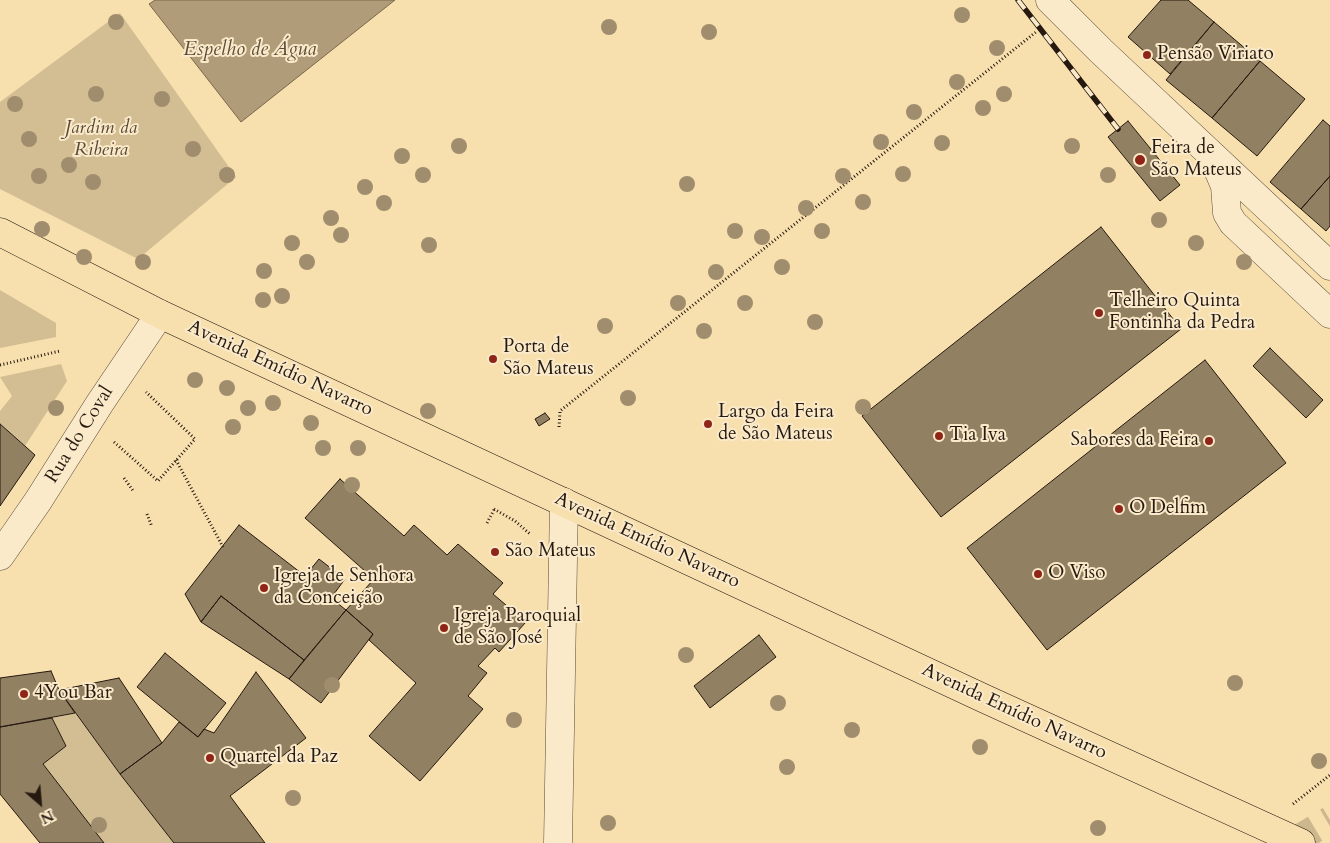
<!DOCTYPE html>
<html>
<head>
<meta charset="utf-8">
<style>
	body { margin:0 }
	#map { position:relative; width:1330px; height:843px; overflow:hidden; background:#f7dfae; font-family:Cardo,serif }
	canvas { display:block }
	.north { position:absolute; left:15px; top:778px; width:50px; height:50px; -webkit-text-stroke:4px #faeaca; paint-order:stroke; rotate:153deg; font-size:14px; font-weight:700; line-height:20px; text-align:center; color:#251910 }
	.north::after { content:''; display:block; margin:auto; width:18px; height:22px; background:#251910; clip-path:polygon(50% 0,100% 100%,50% 72%,0 100%) }
</style>
</head>
<body>
<div id="map">
<canvas width="1330" height="843"></canvas>
<div class="north">N</div>
</div>
<script>
const ctx = document.querySelector('canvas').getContext('2d');
ctx.lineJoin = 'round';
function paint(path, color) { ctx.fillStyle = color; ctx.fill(path, 'evenodd'); }
const toPath = rows => new Path2D(rows.map(r => 'M' + r).join(''));
function strokePath(path, color, width, dash) { ctx.strokeStyle = color; ctx.lineWidth = width; ctx.lineCap = dash ? 'butt' : 'round'; ctx.setLineDash(dash || []); ctx.stroke(path); }
function drawText(font, color, halo, rows, align = 'center') {
  ctx.font = font + ' Cardo,serif'; ctx.lineWidth = 4; ctx.setLineDash([]); ctx.textBaseline = 'middle'; ctx.strokeStyle = halo; ctx.fillStyle = color; for (const [text, x, y, turn = 0] of rows) {
    ctx.save(); ctx.translate(x, y); ctx.rotate((+turn || 0) * Math.PI / 180); ctx.textAlign = isNaN(turn) ? turn : align; if (halo) ctx.strokeText(text, 0, 0); ctx.fillText(text, 0, 0); ctx.restore();
  }
}
paint(toPath([
	[120,13,236,177,138,259,0,189,0,102],
	[0,290,56,323,56,337,0,348],
	[61,364,67,381,25,446,0,424,0,411,12,396,0,377],
	[75,713,120,774,174,843,104,843,43,764,66,746,52,718]
]), '#d3bd93');
const water = toPath([
	[155,0,395,0,241,122,149,4,155,0]
]);
paint(water, '#b09c78');
strokePath(water, '#78684e', 1);
const building = toPath([
	[1161,0,1188,0,1214,22,1170,74,1128,37,1161,0],
	[1214,22,1260,61,1212,118,1166,80,1214,22],
	[1260,61,1305,99,1257,156,1212,118,1260,61],
	[1323,120,1330,126,1330,176,1301,209,1270,182,1323,120],
	[1128,121,1180,185,1160,201,1108,137,1128,121],
	[1330,176,1330,226,1326,231,1301,209,1330,176],
	[1101,227,1181,329,941,517,862,416,1101,227],
	[1270,348,1323,400,1306,418,1253,366,1270,348],
	[1205,360,1286,463,1047,650,967,548,1205,360],
	[545,413,550,419,539,426,535,419,545,413],
	[0,424,35,455,0,506,0,424],
	[340,479,404,536,414,525,447,555,458,544,503,583,493,594,526,622,499,652,495,648,478,666,487,673,468,696,483,709,420,781,369,736,416,683,369,640,373,634,346,610,374,579,305,518,340,479],
	[239,525,305,576,319,559,345,579,331,598,346,610,304,660,221,596,201,622,185,594,239,525],
	[221,596,304,660,289,679,201,622,221,596],
	[346,610,373,634,321,703,289,679,346,610],
	[759,635,776,657,710,708,694,686,759,635],
	[165,653,226,703,198,737,137,687,165,653],
	[51,671,59,690,75,713,0,727,0,678,51,671],
	[256,672,306,738,230,796,265,843,174,843,120,774,162,743,179,722,198,737,204,729,214,733,256,672],
	[119,678,162,743,120,774,59,690,119,678],
	[52,718,66,746,43,764,104,843,40,843,0,794,0,727,52,718]
]);
paint(building, '#928062');
strokePath(building, '#251910', 1);
strokePath(toPath([
	[1291,843,1330,820]
]), '#cdb78e', 28, [28, 14]);
const minor = toPath([
	[1050,0,1101,51,1330,266],
	[1213,158,1225,186,1227,213,1233,223,1330,314],
	[0,556,38,501,100,403,160,314],
	[558,843,564,502]
]);
const major = toPath([
	[0,232,160,314,983,698,1301,843]
]);
strokePath(minor, '#5a4a38', 29);
strokePath(major, '#251910', 29);
strokePath(toPath([
	[0,365,60,351],
	[559,427,560,411,1036,32],
	[114,442,158,481,195,439,146,392],
	[176,460,223,547],
	[124,478,134,492],
	[494,509,515,521,530,534],
	[147,514,152,527],
	[487,523,495,508],
	[1293,804,1330,775]
]), '#251910', 3, [1, 2.5]);
strokePath(minor, '#faeaca', 28);
strokePath(major, '#f7dfae', 28);
const rail = toPath([
	[1018,0,1118,129]
]);
strokePath(rail, '#251910', 5.5);
strokePath(rail, '#faeaca', 4, [11]);
ctx.fillStyle = '#a08d6d';
for (const [x, y] of [
	[962,15],
	[116,22],
	[609,27],
	[709,32],
	[997,48],
	[957,82],
	[96,94],
	[1004,94],
	[162,99],
	[15,104],
	[983,108],
	[914,112],
	[29,139],
	[881,142],
	[942,143],
	[459,146],
	[1072,146],
	[193,149],
	[402,156],
	[69,165],
	[903,174],
	[227,175],
	[423,175],
	[1108,175],
	[39,176],
	[843,176],
	[93,182],
	[687,184],
	[365,187],
	[863,202],
	[384,203],
	[806,208],
	[331,218],
	[1159,220],
	[42,229],
	[735,231],
	[822,231],
	[341,235],
	[762,237],
	[292,243],
	[1196,243],
	[429,245],
	[84,257],
	[143,262],
	[307,262],
	[1244,262],
	[782,267],
	[264,271],
	[716,272],
	[282,296],
	[263,300],
	[678,303],
	[745,303],
	[815,322],
	[605,326],
	[704,331],
	[195,380],
	[227,388],
	[628,398],
	[273,403],
	[863,407],
	[56,408],
	[248,408],
	[428,411],
	[311,423],
	[233,427],
	[323,448],
	[358,448],
	[352,485],
	[686,655],
	[1235,683],
	[332,685],
	[778,703],
	[514,720],
	[852,730],
	[980,747],
	[1319,761],
	[787,767],
	[293,798],
	[608,823],
	[99,825],
	[1098,828]
]) { ctx.beginPath(); ctx.arc(x, y, 8, 0, 2 * Math.PI); ctx.fill(); }
for (const [x, y, r, color] of [
	[1147,55,5,"#8f2418"],
	[1140,160,6,"#8f2418"],
	[1099,313,5,"#8f2418"],
	[493,359,5,"#8f2418"],
	[708,424,5,"#8f2418"],
	[939,436,5,"#8f2418"],
	[1209,441,5,"#8f2418"],
	[1119,509,5,"#8f2418"],
	[495,552,5,"#8f2418"],
	[1038,574,5,"#8f2418"],
	[264,588,5,"#8f2418"],
	[444,628,5,"#8f2418"],
	[24,694,5,"#8f2418"],
	[210,758,5,"#8f2418"]
]) { const dot = new Path2D(); dot.arc(x, y, r, 0, 2 * Math.PI); ctx.fillStyle = color; ctx.fill(dot); strokePath(dot, '#faeaca', 2); }
drawText('19px', '#251910', '#faeaca', [
	["Pensão Viriato",1157,55],
	["Feira de",1151,149],
	["São Mateus",1151,171],
	["Telheiro Quinta",1109,302],
	["Fontinha da Pedra",1109,324],
	["Porta de",503,348],
	["São Mateus",503,370],
	["Largo da Feira",718,413],
	["de São Mateus",718,435],
	["Tia Iva",949,436],
	["Sabores da Feira",1199,441,"right"],
	["O Delfim",1129,509],
	["São Mateus",505,552],
	["O Viso",1048,574],
	["Igreja de Senhora",274,577],
	["da Conceição",274,599],
	["Igreja Paroquial",454,617],
	["de São José",454,639],
	["4You Bar",34,694],
	["Quartel da Paz",220,758]
], 'left');
drawText('italic 19px', '#594a37', '#faeaca', [
	["Jardim da",101,129],
	["Ribeira",101,151]
]);
drawText('19px', '#251910', '#faeaca', [
	["Avenida Emídio Navarro",280,369,25],
	["Rua do Coval",80,435,-58],
	["Avenida Emídio Navarro",647,541,25],
	["Avenida Emídio Navarro",1014,712,25]
]);
drawText('italic 20px', '#5d4d3a', '#faeaca', [
	["Espelho de Água",250,50]
]);
</script>
</body>
</html>
